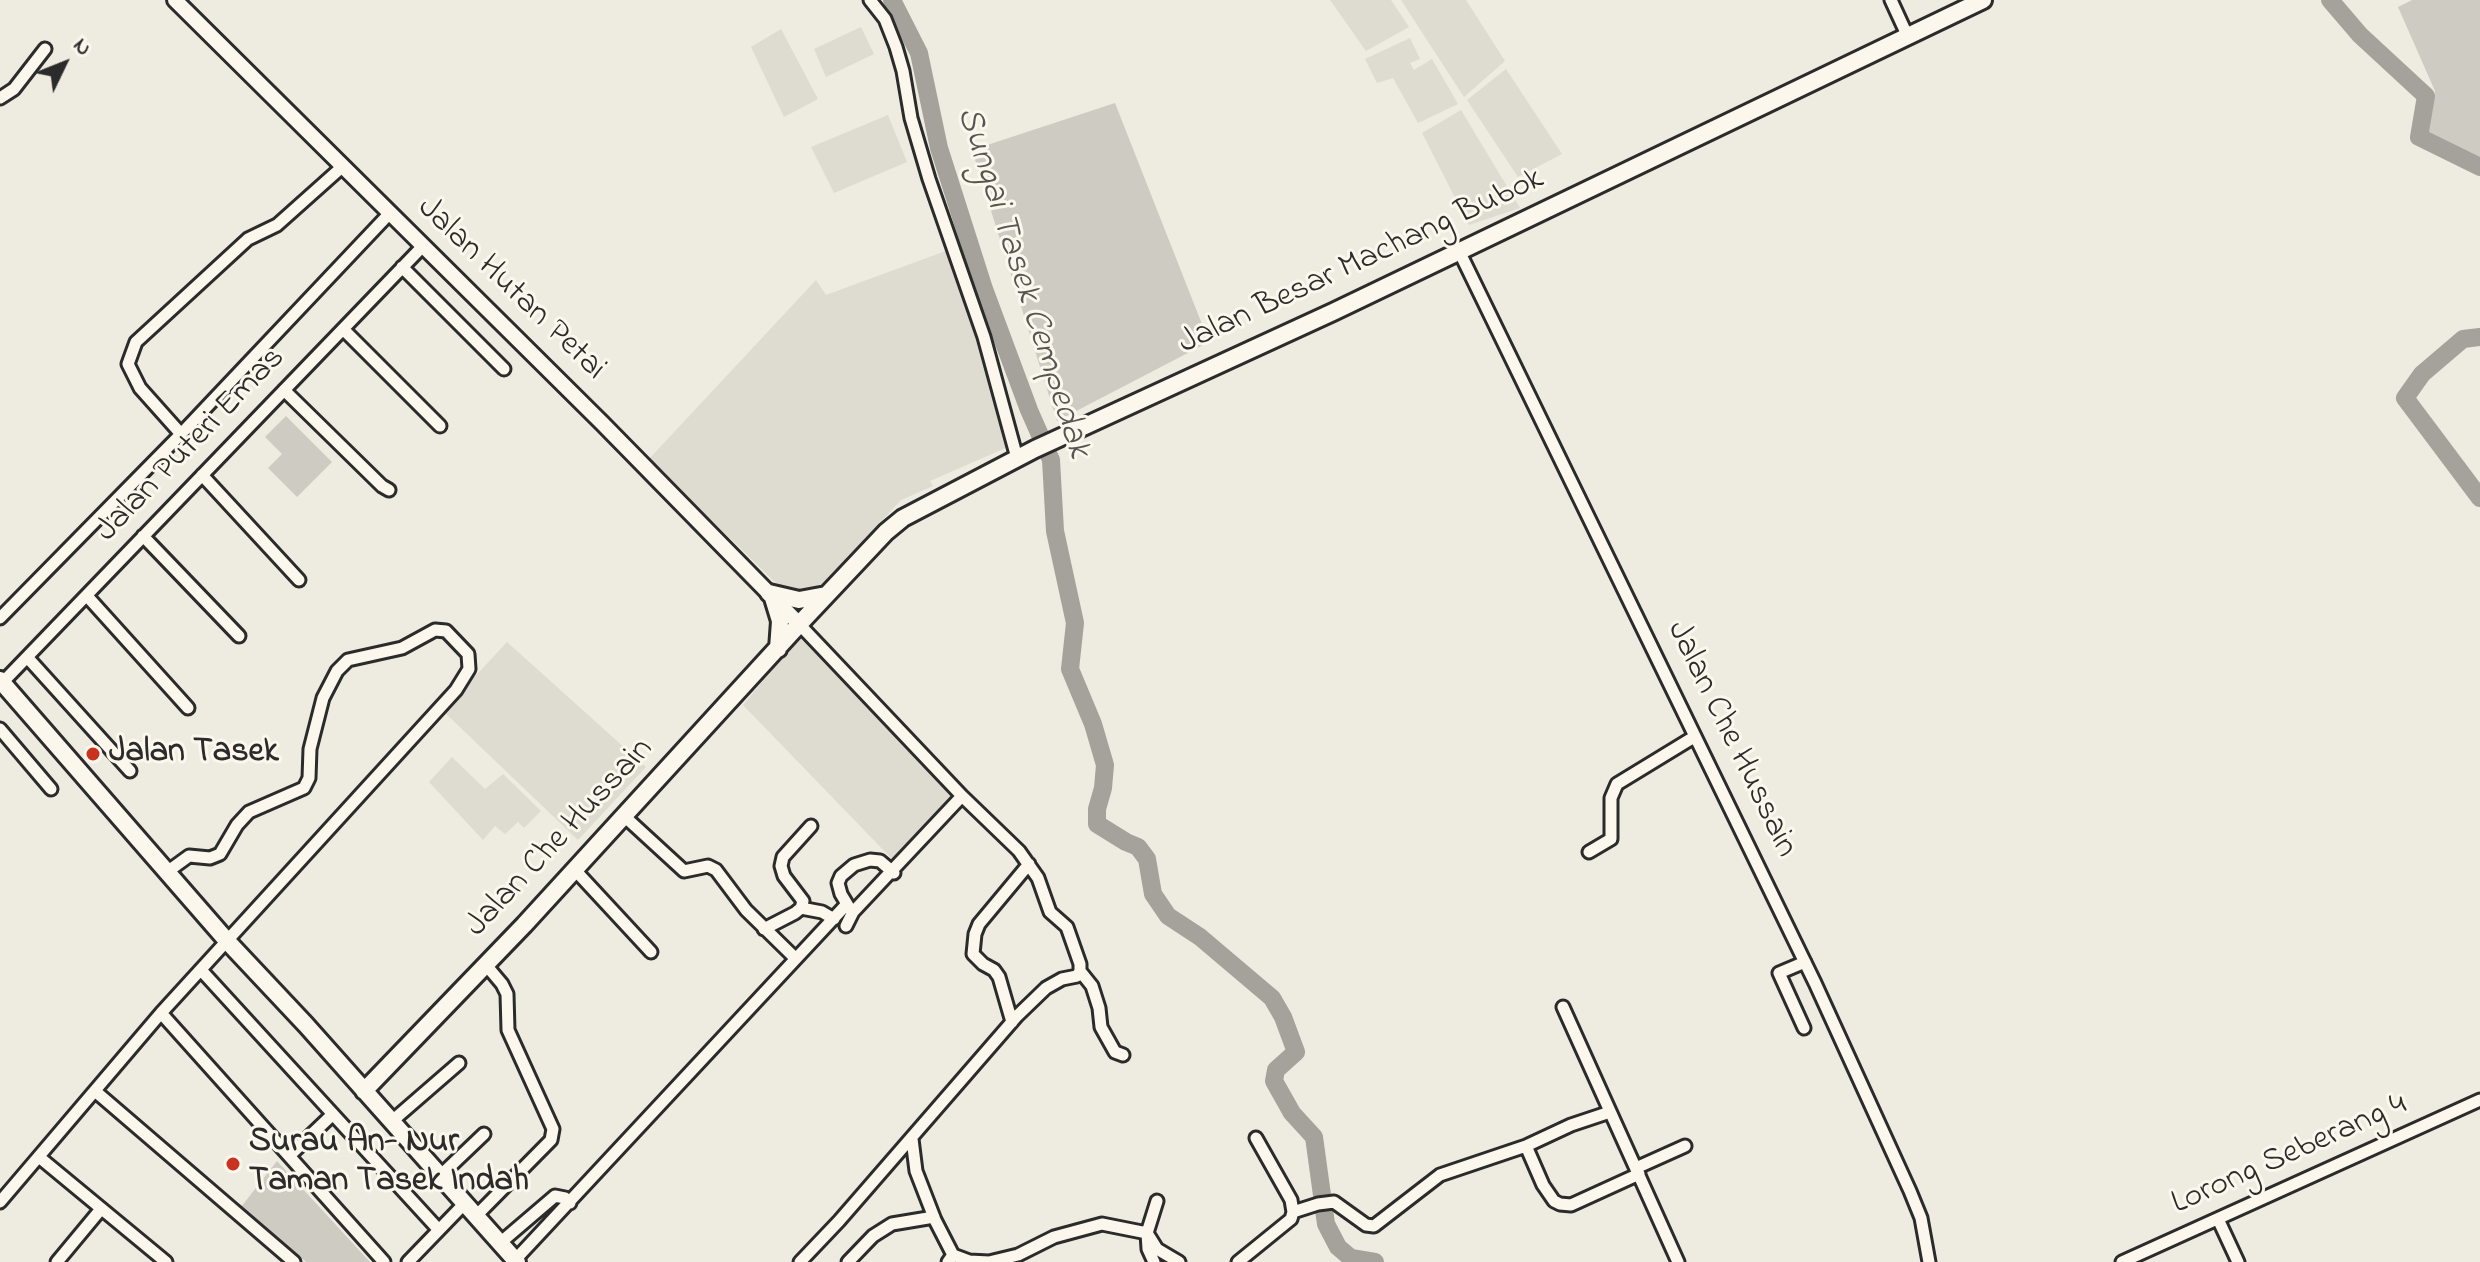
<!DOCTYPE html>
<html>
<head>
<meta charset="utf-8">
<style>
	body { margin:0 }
	#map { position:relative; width:2480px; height:1262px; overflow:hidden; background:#eeebe0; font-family:"Indie Flower",sans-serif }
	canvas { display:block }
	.north { position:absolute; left:24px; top:24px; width:80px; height:80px; -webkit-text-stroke:6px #fbf7ec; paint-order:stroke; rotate:47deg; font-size:22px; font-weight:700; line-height:32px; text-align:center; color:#2b2b2b }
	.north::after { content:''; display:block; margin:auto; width:28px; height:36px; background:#2b2b2b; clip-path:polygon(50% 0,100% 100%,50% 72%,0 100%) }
</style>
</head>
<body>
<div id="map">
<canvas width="2480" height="1262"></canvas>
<div class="north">N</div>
</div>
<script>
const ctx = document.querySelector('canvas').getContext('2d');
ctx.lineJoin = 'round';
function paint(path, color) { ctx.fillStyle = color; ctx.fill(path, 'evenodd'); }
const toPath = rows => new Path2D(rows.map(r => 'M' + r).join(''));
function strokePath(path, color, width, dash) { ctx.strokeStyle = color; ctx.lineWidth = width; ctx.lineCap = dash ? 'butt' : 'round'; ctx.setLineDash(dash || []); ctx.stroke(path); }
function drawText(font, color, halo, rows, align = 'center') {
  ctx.font = font + ' "Indie Flower",sans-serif'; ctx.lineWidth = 6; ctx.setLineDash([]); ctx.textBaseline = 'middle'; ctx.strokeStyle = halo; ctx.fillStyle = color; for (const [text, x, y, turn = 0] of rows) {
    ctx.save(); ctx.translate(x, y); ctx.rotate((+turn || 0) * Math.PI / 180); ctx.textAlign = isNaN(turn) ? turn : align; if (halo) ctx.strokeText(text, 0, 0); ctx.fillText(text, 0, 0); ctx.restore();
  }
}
paint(toPath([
	[1330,0,1391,0,1409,27,1366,51],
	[1401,0,1466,0,1505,61,1464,97],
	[861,27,874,54,826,77,814,49],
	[781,29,818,99,784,117,751,47],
	[1410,38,1420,59,1410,63,1414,70,1432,59,1458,104,1418,123,1393,78,1377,83,1365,59],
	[1506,69,1562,154,1518,177,1467,100],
	[1461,110,1520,208,1469,225,1422,133],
	[888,115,907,162,834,193,811,147],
	[951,249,991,360,1010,446,930,481,933,486,901,500,815,593,784,591,649,459,816,280,826,295],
	[802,634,952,789,953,800,893,860,743,705],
	[507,642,646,767,578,840,443,711],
	[452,757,485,789,503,774,541,811,524,828,518,822,505,834,495,826,483,840,429,782]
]), '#dedbd1');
paint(toPath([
	[2412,0,2480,0,2480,161,2424,133,2435,91,2398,7],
	[1115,103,1209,342,1057,421,972,150],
	[286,416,332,462,297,497,268,468,282,454,265,437],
	[277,1161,370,1262,306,1262,241,1207]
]), '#cecbc2');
strokePath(toPath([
	[892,0,919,53,939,148,984,289,1029,410,1051,460,1055,531,1075,623,1070,669,1093,724,1105,765,1103,788,1097,809,1097,824,1126,842,1138,847,1147,859,1153,894,1168,916,1200,937,1272,998,1283,1017,1296,1052,1276,1070,1274,1081,1292,1113,1314,1137,1326,1224,1338,1247,1351,1258,1375,1262],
	[2330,0,2360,35,2426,96,2419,137,2480,167],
	[2480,337,2463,339,2422,374,2405,398,2480,498]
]), '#a4a29a', 18);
const minor = toPath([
	[870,0,885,19,896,47,903,71,911,118,929,179,984,337,1017,458],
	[1891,0,1908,37],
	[0,98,14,89,45,49],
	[1459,251,1815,983,1910,1191,1921,1218,1929,1262],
	[402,267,504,369],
	[343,329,440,426],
	[284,390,382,486,389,490],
	[181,434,140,388,128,364,136,342,248,239,277,225,342,167],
	[202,475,299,580],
	[143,536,239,636],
	[87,596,188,708],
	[0,618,181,434,389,214],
	[800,625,962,796,1019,851,1038,878,1050,912,1067,927,1080,964,1080,971,1092,986,1099,1008,1101,1027,1115,1052,1123,1055],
	[27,657,130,771],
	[2,683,422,247],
	[0,729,51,789],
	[623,815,684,871,708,866,716,870,746,910,795,958],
	[1589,852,1611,839,1611,798,1617,784,1694,737],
	[575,870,651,952],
	[801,908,822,912,834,919],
	[850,909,841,894,838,883,841,876,854,865,870,860,880,861,894,873],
	[846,926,853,912,962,796],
	[764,929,795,913,801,908,803,901,784,876,781,866,783,857,811,826],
	[201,970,438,1229],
	[1563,1007,1678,1262],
	[161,1013,384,1262],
	[1012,1022,999,977,994,970,983,964,973,954,975,934,979,924,1029,864],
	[1804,1028,1779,973,1805,962],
	[95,1091,294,1262],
	[391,1122,459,1063],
	[1256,1138,1291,1200,1293,1212],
	[912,1139,916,1171,935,1220,953,1255,948,1262],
	[1526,1146,1543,1185,1554,1201,1560,1204,1571,1205,1639,1174],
	[289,1156,333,1114],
	[39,1157,166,1262],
	[1636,1168,1685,1146],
	[440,1176,484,1134],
	[0,1202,161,1013,456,690,469,669,468,654,446,631,435,630,402,648,348,660,337,671,323,698,310,749,309,778,304,788,249,812,237,825,220,854,210,858,189,856,167,872],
	[1293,1212,1318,1204,1334,1202,1366,1225,1374,1226,1440,1175,1526,1146,1571,1125,1610,1112],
	[476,1216,551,1140,553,1129,508,1030,507,994,502,984,486,965],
	[2218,1219,2238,1262],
	[500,1243,555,1196,565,1198,570,1203],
	[953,1255,969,1261,989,1262,1018,1255,1054,1237,1102,1224,1147,1233,1157,1249,1179,1262],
	[515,1260,846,905],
	[57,1262,101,1209],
	[408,1262,465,1203],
	[800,1262,839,1221,1017,1016,1046,988,1062,979,1077,976,1080,971],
	[848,1262,873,1236,892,1224,934,1217],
	[1154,1262,1148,1249,1147,1233,1157,1201],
	[1238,1262,1291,1219,1293,1212],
	[2122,1262,2480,1100]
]);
const tertiary = toPath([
	[175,0,602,423,800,625]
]);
const secondary = toPath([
	[769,593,799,600,826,595],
	[773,598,780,621,778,649],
	[0,680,228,942,306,1025,517,1262],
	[364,1091,524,925,804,619,886,532,903,518,1035,449,1333,312,1983,0]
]);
strokePath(minor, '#2b2b2b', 17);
strokePath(tertiary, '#2b2b2b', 20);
strokePath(secondary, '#2b2b2b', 22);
strokePath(minor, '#fbf7ec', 11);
strokePath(tertiary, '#fbf7ec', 14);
strokePath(secondary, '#fbf7ec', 16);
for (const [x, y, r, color] of [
	[93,754,8,"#c8321e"],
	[233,1164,8,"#c8321e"]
]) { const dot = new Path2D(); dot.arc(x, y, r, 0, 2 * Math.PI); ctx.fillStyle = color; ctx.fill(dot); strokePath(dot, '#fbf7ec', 3); }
drawText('34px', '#2b2b2b', '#fbf7ec', [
	["Jalan Besar Machang Bubok",1362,263,-25],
	["Jalan Hutan Petai",510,290,44],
	["Jalan Puteri Emas",192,446,-46],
	["Jalan Che Hussain",1730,740,64],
	["Jalan Che Hussain",561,839,-47],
	["Lorong Seberang 4",2290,1156,-24]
]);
drawText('bold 34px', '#2b2b2b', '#fbf7ec', [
	["Jalan Tasek",109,754],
	["Surau An- Nur",249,1144],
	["Taman Tasek Indah",249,1183]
], 'left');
drawText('italic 36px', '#555552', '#fbf7ec', [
	["Sungai Tasek Cempedak",1021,283,72]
]);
</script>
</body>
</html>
